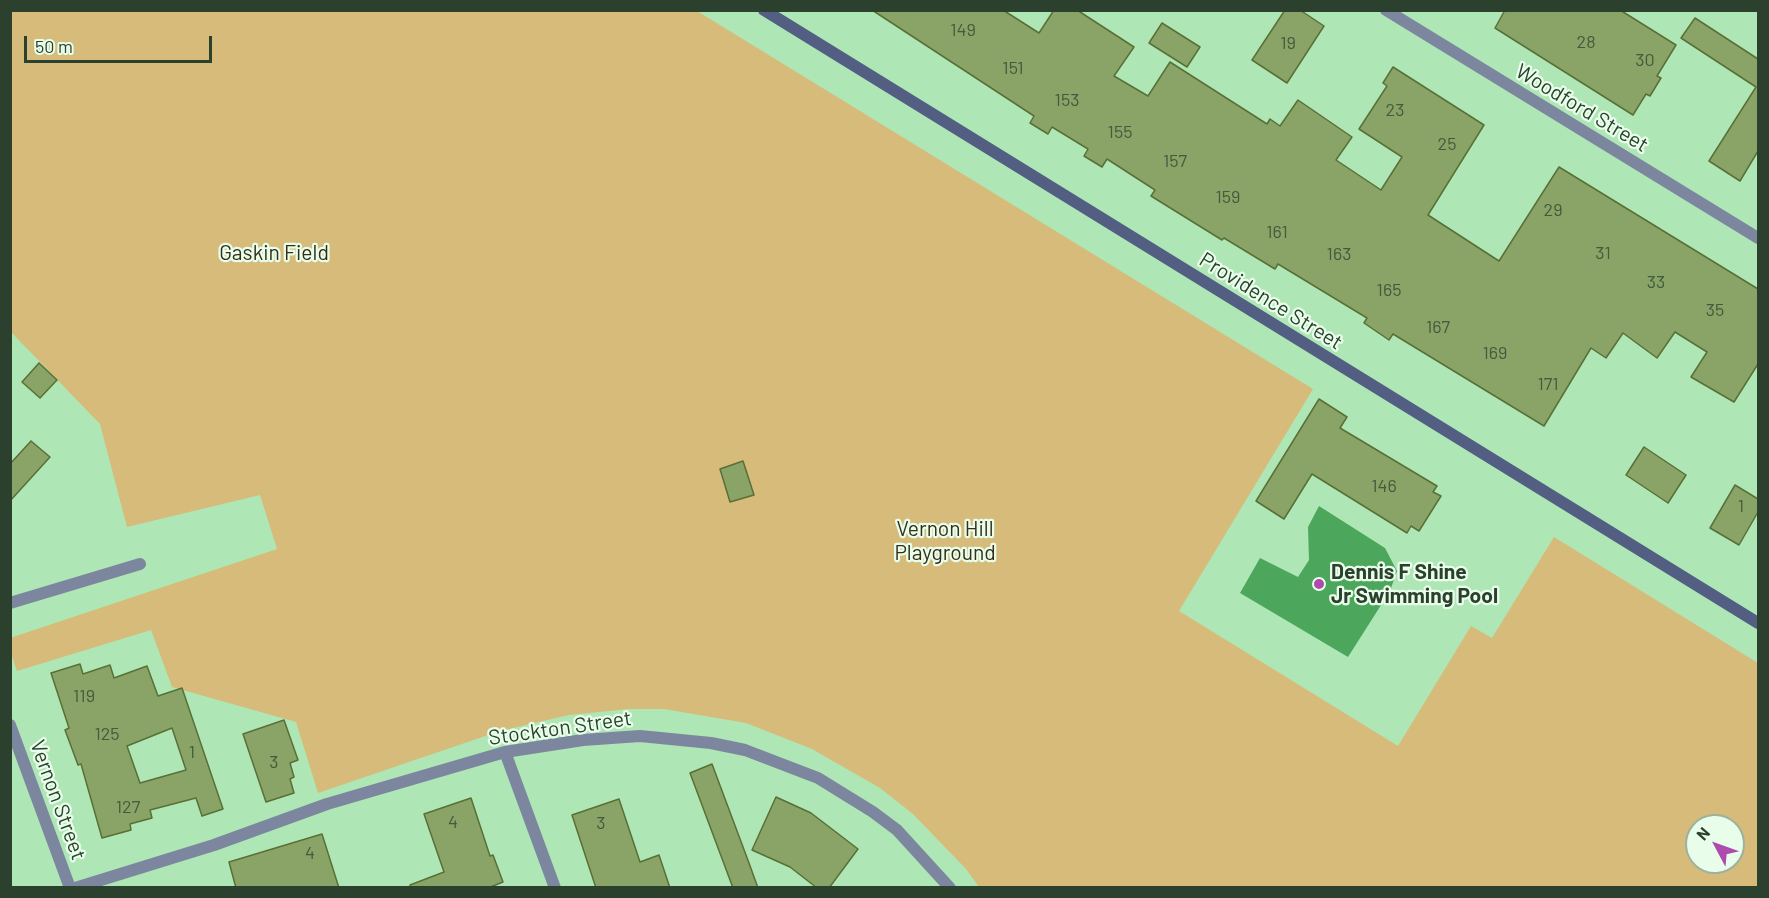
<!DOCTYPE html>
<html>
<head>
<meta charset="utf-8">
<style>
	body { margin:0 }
	#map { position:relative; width:1769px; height:898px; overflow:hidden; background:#afe6b5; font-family:Barlow,sans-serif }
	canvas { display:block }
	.frame { position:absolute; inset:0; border:12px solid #2b412d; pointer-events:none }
	.north { position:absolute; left:1685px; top:814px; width:60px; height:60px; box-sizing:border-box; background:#e8feea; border:2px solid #9cb29e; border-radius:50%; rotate:311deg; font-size:16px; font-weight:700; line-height:24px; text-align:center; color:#2b412d }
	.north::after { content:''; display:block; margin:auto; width:21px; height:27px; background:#af4aaf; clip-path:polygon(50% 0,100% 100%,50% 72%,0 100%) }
	.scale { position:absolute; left:24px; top:36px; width:188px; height:27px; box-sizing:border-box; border:3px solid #2b412d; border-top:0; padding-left:8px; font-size:18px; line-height:21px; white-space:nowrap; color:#2b412d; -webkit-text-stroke:4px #e8feea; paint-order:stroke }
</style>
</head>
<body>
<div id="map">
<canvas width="1769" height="898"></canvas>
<div class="frame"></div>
<div class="north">N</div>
<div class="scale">50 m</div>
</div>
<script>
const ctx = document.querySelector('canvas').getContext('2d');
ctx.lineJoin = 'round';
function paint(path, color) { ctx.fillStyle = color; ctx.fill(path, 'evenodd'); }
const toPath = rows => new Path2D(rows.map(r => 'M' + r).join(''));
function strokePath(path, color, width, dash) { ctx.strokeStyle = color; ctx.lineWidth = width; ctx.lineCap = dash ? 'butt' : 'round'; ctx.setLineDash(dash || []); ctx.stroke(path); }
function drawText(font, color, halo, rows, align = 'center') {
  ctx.font = font + ' Barlow,sans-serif'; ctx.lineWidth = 4.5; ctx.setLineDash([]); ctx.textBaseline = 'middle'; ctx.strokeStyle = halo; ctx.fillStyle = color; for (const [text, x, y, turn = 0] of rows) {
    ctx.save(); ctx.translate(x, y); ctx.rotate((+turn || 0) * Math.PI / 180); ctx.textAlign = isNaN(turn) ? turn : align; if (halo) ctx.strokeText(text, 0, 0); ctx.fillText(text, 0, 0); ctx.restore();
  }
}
paint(toPath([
	[11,11,697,11,1313,389,1179,611,1398,746,1471,626,1492,638,1554,537,1758,663,1758,887,979,887,966,869,913,814,880,788,812,749,746,723,664,709,629,709,569,715,500,731,318,793,296,722,172,687,151,630,17,671,11,653,10,638,277,549,260,495,127,527,100,424,11,332],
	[1697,826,1733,826,1733,862,1697,862]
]), '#d6bb7a');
paint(toPath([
	[1319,506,1385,548,1397,571,1390,591,1348,657,1240,593,1260,558,1298,577,1309,560,1308,527]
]), '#4ca75c');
const building = toPath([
	[872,10,1003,10,1039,33,1054,10,1077,10,1134,47,1114,76,1148,96,1170,62,1267,124,1270,119,1280,126,1298,100,1352,137,1336,160,1381,190,1402,157,1359,129,1387,86,1383,83,1393,67,1484,125,1428,215,1499,261,1559,167,1758,289,1758,364,1734,402,1691,377,1707,352,1675,332,1657,358,1623,333,1606,358,1591,348,1544,426,1393,334,1389,340,1364,323,1367,318,1278,264,1275,269,1224,238,1222,240,1151,196,1155,190,1107,159,1102,167,1084,156,1088,149,1052,127,1048,134,1030,123,1034,116,872,10],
	[1285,10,1300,10,1324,26,1287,83,1252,60,1285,10],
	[1505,10,1620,10,1676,45,1657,76,1661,78,1650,96,1646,94,1633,115,1495,28,1505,10],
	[1695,18,1758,59,1758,151,1740,181,1709,161,1756,87,1681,38,1695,18],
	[1162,23,1200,47,1187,67,1149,43,1162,23],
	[39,363,57,380,40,398,22,382,39,363],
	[1319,399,1347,417,1340,428,1437,486,1433,492,1441,496,1419,531,1411,526,1407,533,1312,474,1284,519,1256,501,1319,399],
	[31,441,50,457,10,501,10,464,31,441],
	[1644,447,1686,475,1668,503,1626,475,1644,447],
	[743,461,754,495,730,502,720,469,743,461],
	[1735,485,1758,499,1758,512,1739,545,1710,528,1735,485],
	[80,664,83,674,110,665,114,678,147,666,158,696,182,688,223,809,202,816,196,798,150,810,152,818,130,824,131,830,102,838,81,764,78,765,65,730,69,728,51,673,80,664],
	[172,728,186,770,140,783,127,746,172,728],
	[284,720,298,760,290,763,294,777,290,779,294,793,266,802,243,734,284,720],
	[712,764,749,863,758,888,733,888,690,773,712,764],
	[776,797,811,813,858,849,829,888,817,888,790,867,752,850,776,797],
	[471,798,490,856,493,855,503,882,488,888,410,888,410,885,444,872,424,814,471,798],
	[619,799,640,862,659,855,670,888,596,888,572,815,619,799],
	[322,834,339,888,236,888,229,862,322,834]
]);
paint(building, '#8aa468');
strokePath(building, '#587036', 1.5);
strokePath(toPath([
	[1386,10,1758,238],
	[10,603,140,564],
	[505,752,555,888],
	[75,888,214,845,327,804,505,752,583,740,640,736,711,743,745,750,818,778,873,812,897,830,950,888]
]), '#7c869f', 12);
strokePath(toPath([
	[10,725,70,888]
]), '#7c869f', 12);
strokePath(toPath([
	[764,10,1758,623]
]), '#525f83', 12);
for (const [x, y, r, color] of [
	[1319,584,6,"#af4aaf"]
]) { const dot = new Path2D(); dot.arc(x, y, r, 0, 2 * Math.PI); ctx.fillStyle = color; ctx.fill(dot); strokePath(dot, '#e8feea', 2); }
drawText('18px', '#435a3c', null, [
	["149",963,30],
	["28",1586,42],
	["19",1288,43],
	["30",1645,60],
	["151",1013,68],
	["153",1067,100],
	["23",1395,110],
	["155",1120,132],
	["25",1447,144],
	["157",1175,161],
	["159",1228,197],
	["29",1553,210],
	["161",1277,232],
	["31",1603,253],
	["163",1339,254],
	["33",1656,282],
	["165",1389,290],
	["35",1715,310],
	["167",1438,327],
	["169",1495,353],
	["171",1548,384],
	["146",1384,486],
	["1",1741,506],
	["119",84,696],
	["125",107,734],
	["1",192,752],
	["3",274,762],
	["127",128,807],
	["4",453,822],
	["3",601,823],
	["4",310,853]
]);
drawText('21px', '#2b412d', '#e8feea', [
	["Woodford Street",1582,108,31],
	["Providence Street",1271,301,32],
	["Stockton Street",560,728,-8],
	["Vernon Street",58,800,70]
]);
drawText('21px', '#362e1b', '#e8feea', [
	["Gaskin Field",274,253],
	["Vernon Hill",945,529],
	["Playground",945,553]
]);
drawText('bold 21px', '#2b412d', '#e8feea', [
	["Dennis F Shine",1331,572],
	["Jr Swimming Pool",1331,596]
], 'left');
</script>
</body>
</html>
